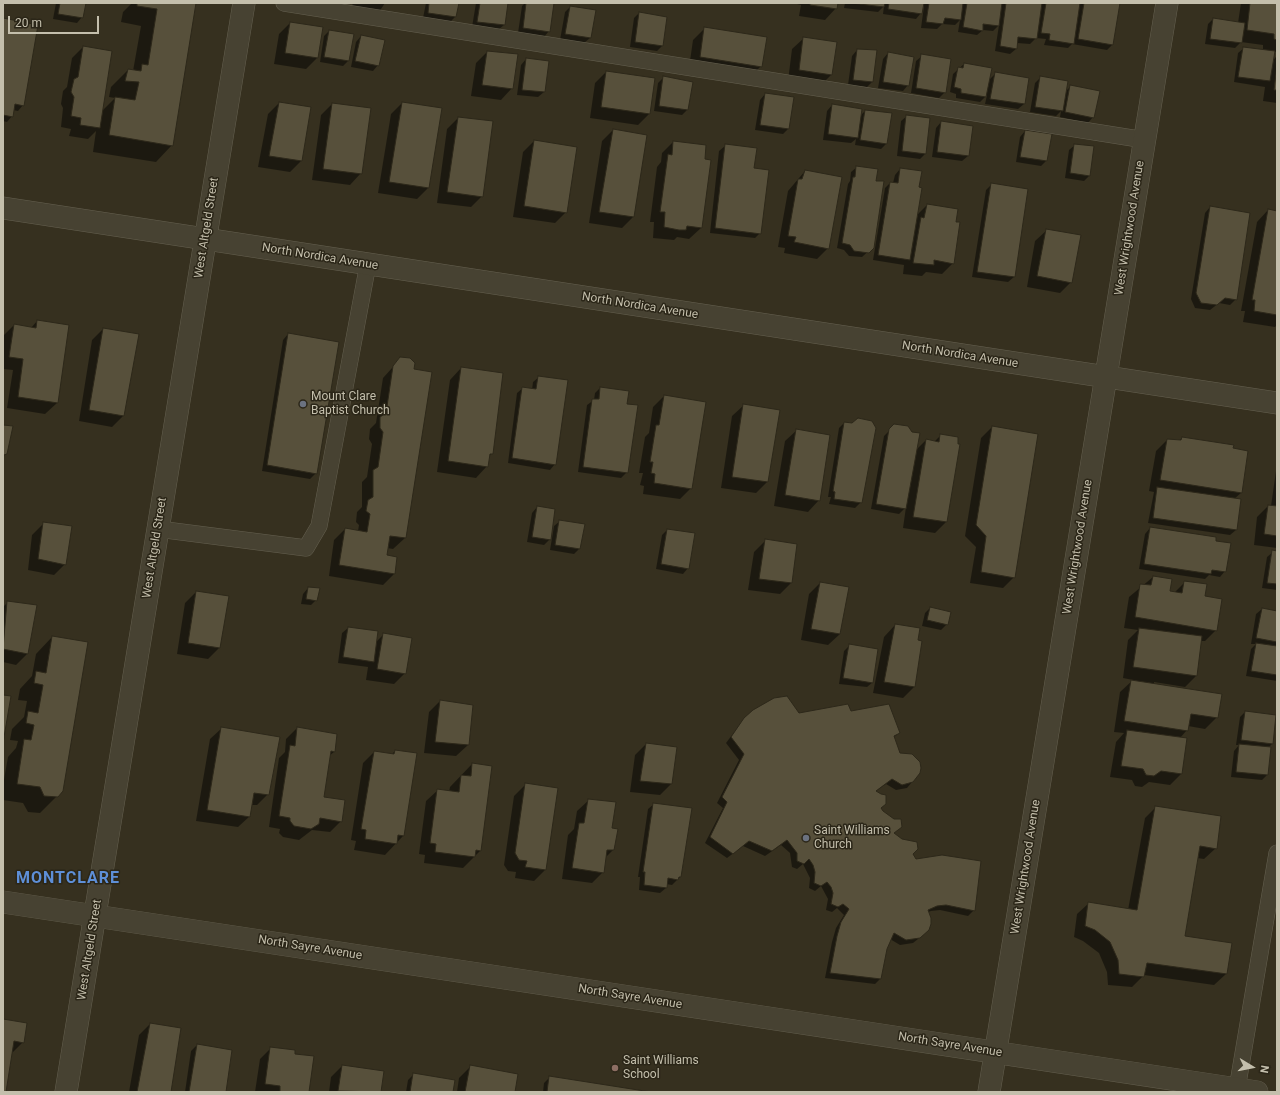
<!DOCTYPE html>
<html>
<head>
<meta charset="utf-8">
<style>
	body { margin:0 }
	#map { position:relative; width:1280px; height:1095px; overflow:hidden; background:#36301f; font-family:Roboto,sans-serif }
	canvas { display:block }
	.frame { position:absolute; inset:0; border:4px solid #c4bfac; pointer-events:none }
	.north { position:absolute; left:1232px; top:1047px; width:40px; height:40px; -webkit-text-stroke:3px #2b2618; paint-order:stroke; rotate:100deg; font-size:11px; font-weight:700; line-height:16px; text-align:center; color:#c4bfac }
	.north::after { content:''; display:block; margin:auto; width:14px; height:18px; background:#c4bfac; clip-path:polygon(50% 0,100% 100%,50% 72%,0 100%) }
	.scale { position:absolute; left:8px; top:16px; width:91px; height:18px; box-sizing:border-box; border:2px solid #c4bfac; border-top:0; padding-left:5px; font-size:12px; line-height:14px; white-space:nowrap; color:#c4bfac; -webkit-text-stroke:3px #2b2618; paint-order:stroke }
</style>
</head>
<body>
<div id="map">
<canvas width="1280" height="1095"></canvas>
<div class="frame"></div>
<div class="north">N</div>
<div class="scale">20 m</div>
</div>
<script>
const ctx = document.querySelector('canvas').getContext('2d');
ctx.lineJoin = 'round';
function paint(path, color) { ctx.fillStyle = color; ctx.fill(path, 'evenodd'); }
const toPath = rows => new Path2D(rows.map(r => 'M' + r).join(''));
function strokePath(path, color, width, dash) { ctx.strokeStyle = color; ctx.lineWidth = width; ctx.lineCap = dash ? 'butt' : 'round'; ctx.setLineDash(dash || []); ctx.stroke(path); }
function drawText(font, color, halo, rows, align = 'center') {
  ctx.font = font + ' Roboto,sans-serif'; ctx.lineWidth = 3; ctx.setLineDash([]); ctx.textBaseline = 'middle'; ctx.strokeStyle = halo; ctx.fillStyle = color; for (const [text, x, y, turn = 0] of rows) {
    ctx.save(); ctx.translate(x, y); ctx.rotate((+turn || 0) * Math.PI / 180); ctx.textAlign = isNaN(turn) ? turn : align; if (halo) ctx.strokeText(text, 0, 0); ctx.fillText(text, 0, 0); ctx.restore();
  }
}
paint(toPath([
	[56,3,85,3,82,17,77,23,53,19],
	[132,3,195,3,172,145,156,162,93,152,96,131,88,139,69,136,71,129,61,127,63,108,61,104,63,91,67,87,72,58,83,47,102,111,115,98,109,97,111,87,128,70,133,71,141,26,121,22,123,12],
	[353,3,385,3,379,12,352,6],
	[426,3,457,3,455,17,450,22,423,18],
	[476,3,507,3,504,25,498,30,472,27],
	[525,3,548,3,549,31,544,37,518,33,522,6],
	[793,3,837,3,836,8,825,20,799,16,801,5],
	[845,3,1119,3,1112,45,1107,50,1072,44,1068,48,1044,45,1046,39,1036,38,1030,44,1017,43,1016,49,1010,54,995,51,999,25,993,31,983,30,977,35,958,32,960,20,955,25,942,24,937,29,921,28,924,6,922,6,921,13,916,19,883,14,884,6,878,12,844,8],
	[1241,3,1277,3,1277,52,1274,52,1272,61,1277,56,1277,103,1263,101,1265,87,1234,82,1238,53,1244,48,1263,51,1263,45,1241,42,1235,48,1205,44,1208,24,1213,19,1238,23],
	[570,7,590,38,584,43,560,40,565,12],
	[639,13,662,46,657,51,630,47,634,18],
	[3,19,23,105,18,111,13,110,12,116,7,122,3,121],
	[290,23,317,58,306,69,274,64,279,34],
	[705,28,761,66,750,77,689,68,693,40],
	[329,31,348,61,343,66,320,62,324,36],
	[361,36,378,65,373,71,351,67,356,42],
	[804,38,836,43,831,75,820,86,788,81,792,49],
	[857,50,872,82,867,87,848,85,852,56],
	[487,52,512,88,501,100,471,96,476,63],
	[888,53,908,85,903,91,878,88,883,59],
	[922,56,945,92,939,98,911,93,916,61],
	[526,59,548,62,544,92,538,97,517,95,521,65],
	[964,64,989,80,996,73,1028,79,1024,104,1018,109,985,104,987,95,980,102,956,98,956,94,950,92,953,74],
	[606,72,654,78,649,114,638,125,590,118,595,83],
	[664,77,692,82,687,110,682,115,654,111,658,83],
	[1041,77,1065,92,1071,86,1093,117,1088,123,1060,117,1061,111,1056,116,1030,112,1035,83],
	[765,94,793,98,788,129,783,134,755,130,760,100],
	[279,103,310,108,301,161,290,172,258,167,268,114],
	[402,103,441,109,428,188,417,199,378,193,391,114],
	[332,104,361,173,350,185,312,180,321,115],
	[832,105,860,116,865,111,886,144,881,149,855,145,856,139,851,143,823,140,827,111],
	[907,116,925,154,920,159,897,156,901,121],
	[458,118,482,196,471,207,437,203,447,129],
	[941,122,968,156,962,161,932,157,936,128],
	[613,130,633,217,622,228,589,223,602,141],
	[1025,131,1046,161,1041,166,1016,162,1020,137],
	[534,141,566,212,555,223,513,217,523,152],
	[673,142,704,159,709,160,701,228,689,239,677,237,674,240,653,238,654,222,650,222,657,167,661,162,662,153],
	[1075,145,1089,176,1084,181,1065,178,1069,150],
	[725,146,753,169,760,233,755,238,710,233,719,151],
	[857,167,875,182,873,247,862,257,849,256,844,250,837,248,848,184,850,181,851,172],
	[900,169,918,188,916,216,927,205,954,223,953,263,942,274,926,272,922,276,903,274,904,265,873,260,885,188,890,183,893,183,895,175],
	[805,171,828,248,817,259,784,253,785,248,778,247,788,191],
	[992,184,1014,277,1008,282,972,277,986,190],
	[1210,207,1236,299,1230,305,1219,303,1210,310,1195,308,1191,299,1205,213],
	[1268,210,1277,212,1277,325,1275,327,1243,322,1245,311,1241,311,1257,222],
	[1047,230,1071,282,1060,293,1027,287,1035,241],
	[37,321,57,403,45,414,7,408,13,370,3,369,3,336,14,325,31,328],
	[103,329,123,416,112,427,79,421,92,340],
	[288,334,316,473,310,479,262,471,283,340],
	[401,358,413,370,431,373,405,538,393,549,387,548,386,556,394,574,383,585,329,576,334,540,345,529,358,531,359,525,356,522,357,512,362,507,362,482,367,477,372,444,369,439,370,429,376,423,383,378],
	[461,368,492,453,489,456,487,466,476,478,437,472,450,380],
	[539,377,555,464,550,470,508,463,517,393,523,388,532,390,533,382],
	[600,388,626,405,627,472,621,478,578,472,587,405,594,400,595,393],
	[664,396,691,488,680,499,643,494,644,486,640,485,643,473,639,473,645,437,649,433,653,407],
	[744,405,768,481,756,493,721,488,732,416],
	[844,423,852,424,861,502,855,508,829,504,831,497,828,497,839,428],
	[895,425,915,451,926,440,934,442,941,435,946,522,935,533,903,528,906,507,899,514,871,509,884,436],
	[992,427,1014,577,1003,588,970,583,976,547,965,536,981,438],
	[797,430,819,500,808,512,774,506,785,441],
	[1182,438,1232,448,1241,493,1234,499,1236,530,1230,535,1148,523,1154,492,1149,491,1156,451,1167,440,1179,441],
	[1277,464,1277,548,1254,545,1257,517,1268,506,1271,506],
	[537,507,550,539,544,545,527,542,532,513],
	[560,521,579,549,574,554,550,550,554,526],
	[44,523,65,564,54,575,28,570,32,535],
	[1150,528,1216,542,1225,571,1220,577,1209,575,1205,579,1139,569,1145,534],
	[667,530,688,568,683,574,656,569,662,535],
	[765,541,791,583,780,594,748,590,754,552],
	[1273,552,1277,552,1277,590,1262,588,1267,557],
	[1153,577,1171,580,1169,592,1174,593,1185,582,1204,597,1216,630,1205,641,1200,641,1196,676,1185,687,1154,682,1154,684,1217,717,1205,729,1188,726,1187,730,1180,738,1181,774,1170,785,1149,782,1142,787,1135,786,1132,780,1110,777,1116,742,1124,733,1114,732,1120,692,1133,680,1123,678,1128,640,1138,630,1124,628,1129,597],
	[820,583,840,634,828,645,801,640,809,594],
	[308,588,316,600,311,605,301,604,303,594],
	[196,592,228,597,219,648,208,659,177,654,185,603],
	[8,602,27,654,16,665,3,662,3,607],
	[930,608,947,624,941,630,922,626,925,613],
	[1262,609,1277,612,1277,681,1246,676,1251,649,1256,644,1251,644,1256,614],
	[895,625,914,687,903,698,873,693,884,637],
	[348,628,377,632,376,642,383,635,405,673,394,684,366,680,368,667,338,663,342,633],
	[52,637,62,791,40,813,28,812,23,803,3,800,3,785,8,757,16,748,18,741,10,740,12,729,24,717,27,701,18,700,20,689,32,676,36,654],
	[850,645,873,682,867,687,839,684,844,651],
	[440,701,468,745,456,756,424,753,429,712],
	[851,712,899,733,893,738,912,782,907,788,896,790,886,784,876,791,880,809,893,833,916,860,974,910,968,916,940,910,931,911,928,912,923,935,913,943,900,945,890,939,886,949,880,979,875,984,825,978,832,942,836,928,844,915,837,908,832,912,826,910,828,899,821,886,815,891,809,888,810,878,803,864,797,869,792,867,790,853,781,845,765,856,743,846,727,858,705,843,723,808,717,803,739,760,726,743,744,719],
	[1245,712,1272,744,1268,748,1267,775,1262,780,1231,777,1234,751,1239,745,1236,745,1240,717],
	[222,728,268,794,257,805,251,805,250,816,238,827,196,821,210,739],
	[297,728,334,752,329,756,323,798,341,821,330,832,312,830,299,840,283,837,279,833,280,829,269,827,279,758,285,752,286,739],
	[646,744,671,784,660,795,630,792,635,755],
	[395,751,416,754,403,836,385,855,354,850,356,841,351,840,363,763,374,752,391,755],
	[472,764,480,851,463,868,424,863,425,855,419,854,426,801,438,790,449,792,450,787],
	[526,784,557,789,545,870,534,881,515,878,516,872,508,871,504,865,514,796],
	[589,800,611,829,613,850,605,858,603,872,592,883,562,879,568,835,574,829,577,811],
	[654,804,680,877,672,885,666,884,666,888,660,893,639,890,640,877,638,877,648,809],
	[1156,807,1216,848,1204,859,1197,858,1184,936,1231,944,1226,974,1214,985,1144,975,1132,987,1108,985,1107,972,1099,953,1083,941,1074,937,1077,914,1089,903,1128,910,1145,818],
	[3,1020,23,1042,11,1054,5,1092,3,1092],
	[150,1024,170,1092,129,1092,139,1035],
	[197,1045,225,1092,185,1092,191,1051],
	[271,1048,294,1055,308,1092,255,1092,260,1059],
	[342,1066,383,1072,380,1092,329,1092,331,1077],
	[470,1067,514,1092,457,1092,459,1078],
	[414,1074,452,1092,406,1092,408,1080],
	[550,1077,644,1092,543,1092,544,1083]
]), '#0007');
const building = toPath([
	[60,3,86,3,83,18,58,14,60,3],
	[137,3,196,3,173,146,109,135,115,97,135,100,139,82,125,81,128,69,141,71,142,64,148,65,157,9,137,6,137,3],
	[429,3,459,3,456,17,428,13,429,3],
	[480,3,508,3,505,25,477,22,480,3],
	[526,3,554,3,550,32,523,28,526,3],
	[810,3,838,3,837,9,810,5,810,3],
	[851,3,885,3,884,7,851,3],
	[889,3,924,3,922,14,888,9,889,3],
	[929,3,963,3,961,20,945,18,943,24,926,22,929,3],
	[967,3,1002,3,999,26,983,24,983,31,963,27,967,3],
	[1006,3,1042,3,1037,39,1018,37,1017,49,1000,46,1006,3],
	[1046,3,1080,3,1074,44,1049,40,1050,34,1041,33,1046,3],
	[1084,3,1120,3,1113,45,1078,39,1084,3],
	[1250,3,1277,3,1277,40,1274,39,1274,34,1247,30,1250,3],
	[570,6,596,10,591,38,565,34,570,6],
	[639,12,667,17,663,46,635,42,639,12],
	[3,18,38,25,24,106,15,104,13,117,3,115,3,18],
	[1213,18,1245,23,1242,43,1210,39,1213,18],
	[290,22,323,27,318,58,285,53,290,22],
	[704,27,767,37,762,67,700,57,704,27],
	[329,30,354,34,349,61,324,57,329,30],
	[361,35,385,40,379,66,355,61,361,35],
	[803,37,837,42,832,75,799,70,803,37],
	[83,46,112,51,100,128,80,125,81,118,71,116,74,97,71,92,74,79,78,77,83,46],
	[1243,47,1275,51,1270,81,1238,77,1243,47],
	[857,49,877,50,873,82,853,80,857,49],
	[487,51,518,54,513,89,482,85,487,51],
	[888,52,914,57,909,86,883,82,888,52],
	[921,54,951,59,946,93,916,88,921,54],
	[526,58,549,61,545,92,522,90,526,58],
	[964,63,992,68,986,97,961,93,961,89,954,87,958,67,963,68,964,63],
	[1277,66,1277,90,1274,90,1277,66],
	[606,71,655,78,650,114,601,107,606,71],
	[995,72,1029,78,1025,104,990,99,995,72],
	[663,76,693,82,688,110,659,106,663,76],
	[1040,76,1068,81,1063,111,1035,107,1040,76],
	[1070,85,1100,91,1094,118,1065,112,1070,85],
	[765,93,794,97,789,129,760,125,765,93],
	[279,102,311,107,302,161,269,156,279,102],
	[402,102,442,108,429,188,389,182,402,102],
	[332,103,371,108,362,174,323,169,332,103],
	[832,104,862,109,858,138,828,134,832,104],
	[865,110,892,113,887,144,860,140,865,110],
	[906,115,930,118,926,154,902,151,906,115],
	[458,117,493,121,483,197,447,192,458,117],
	[941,121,973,126,969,156,937,152,941,121],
	[613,129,647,135,634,217,599,212,613,129],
	[1025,130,1052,134,1047,161,1020,157,1025,130],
	[534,140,577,147,567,213,524,206,534,140],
	[673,141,706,145,705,159,711,160,702,228,687,226,686,230,679,230,664,227,665,212,660,212,668,154,672,155,673,141],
	[725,144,757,148,754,168,769,170,761,234,715,228,725,144],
	[1074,144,1094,146,1090,176,1070,173,1074,144],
	[856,166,878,169,876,181,884,181,874,248,869,253,854,251,850,245,842,243,853,177,855,177,856,166],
	[900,168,922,171,919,187,922,188,910,260,878,255,890,182,898,183,900,168],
	[805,170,842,177,829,249,794,242,796,237,788,236,798,179,802,179,805,170],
	[991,183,1028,189,1015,277,977,272,991,183],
	[927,204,958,209,956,222,960,222,954,264,934,260,934,265,913,263,921,217,924,218,927,204],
	[1210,206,1250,213,1237,300,1225,298,1217,305,1201,303,1196,293,1210,206],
	[1268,209,1277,211,1277,315,1254,311,1255,300,1252,300,1268,209],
	[1046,229,1081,235,1072,283,1037,276,1046,229],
	[37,320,69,325,58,403,18,397,23,359,9,357,14,324,36,328,37,320],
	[103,328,139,334,124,416,89,410,103,328],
	[288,333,339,342,317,474,267,465,288,333],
	[400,357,410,358,415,363,414,369,432,372,406,538,390,536,387,555,397,557,395,574,339,565,345,528,367,532,370,514,366,511,368,500,373,497,373,470,378,467,383,432,380,428,380,417,386,413,393,366,400,357],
	[461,367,503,373,493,454,490,454,488,467,448,461,461,367],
	[538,376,568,380,556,465,512,458,522,387,536,389,538,376],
	[600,387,629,391,627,404,638,405,628,473,583,467,592,399,599,399,600,387],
	[664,395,706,402,692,489,654,483,655,474,651,473,653,462,650,462,656,425,659,425,664,395],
	[743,404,780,410,768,482,732,477,743,404],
	[858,418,872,421,876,428,862,503,834,499,835,492,833,491,844,422,852,423,858,418],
	[894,424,908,426,912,432,920,433,906,509,876,504,889,429,894,424],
	[3,425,13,426,7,454,4,455,3,459,3,425],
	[992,426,1038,434,1015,578,981,572,986,536,976,525,992,426],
	[796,429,830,435,820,501,785,495,796,429],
	[940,434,958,437,958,444,960,444,947,522,913,517,926,439,939,442,940,434],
	[1182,437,1234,445,1233,448,1248,451,1242,493,1160,480,1167,439,1181,440,1182,437],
	[1157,487,1241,499,1237,530,1153,518,1157,487],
	[1268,505,1277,506,1277,536,1264,534,1268,505],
	[537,506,555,509,551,540,532,537,537,506],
	[559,520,585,524,580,549,555,545,559,520],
	[43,522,72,526,66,565,38,559,43,522],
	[1150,527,1216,537,1216,541,1231,543,1226,572,1212,570,1211,574,1144,564,1150,527],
	[667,529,695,533,689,569,661,564,667,529],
	[765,539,797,544,792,583,759,579,765,539],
	[1272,550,1277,551,1277,584,1267,583,1272,550],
	[1153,576,1172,579,1170,591,1182,593,1184,581,1207,584,1205,596,1222,599,1217,631,1135,617,1140,584,1151,585,1153,576],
	[820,582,849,587,840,634,811,629,820,582],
	[308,587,320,588,317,601,306,599,308,587],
	[196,591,229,596,220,648,188,643,196,591],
	[7,601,37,605,28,654,3,649,7,601],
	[930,607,951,612,948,625,927,620,930,607],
	[1262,608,1277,611,1277,642,1256,638,1262,608],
	[895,624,920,628,918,640,922,641,915,687,884,682,895,624],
	[348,627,378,631,374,662,343,657,348,627],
	[1139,628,1202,636,1197,676,1133,667,1139,628],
	[383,633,412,638,406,674,377,669,383,633],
	[52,636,88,642,63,791,58,797,44,796,40,787,17,784,24,739,31,740,34,725,26,723,28,711,38,713,43,685,34,683,36,671,46,673,52,636],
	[1256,643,1277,646,1277,675,1251,671,1256,643],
	[849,644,878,649,873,683,843,678,849,644],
	[1131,680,1222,694,1218,718,1191,714,1188,731,1124,721,1131,680],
	[3,695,11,696,3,743,3,695],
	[787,696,799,713,848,704,851,711,889,704,900,733,894,736,900,753,912,754,920,762,921,768,920,773,913,782,902,785,892,779,876,791,881,794,886,795,886,804,881,808,883,811,894,819,901,819,902,827,894,833,902,839,917,842,918,849,913,854,916,859,942,855,981,861,975,911,946,905,937,906,928,910,931,918,931,924,929,930,920,938,906,940,894,933,887,949,881,979,830,973,837,936,841,922,849,909,843,904,838,907,831,904,833,893,831,887,827,882,821,886,814,883,815,872,813,865,809,859,804,864,797,861,797,853,787,840,772,851,749,841,733,854,710,837,727,802,722,797,744,754,731,737,744,718,753,710,774,698,787,696],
	[440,700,473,705,469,745,435,742,440,700],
	[1245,711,1276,715,1273,744,1241,740,1245,711],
	[221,727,280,737,269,795,254,793,250,817,207,810,221,727],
	[297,727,337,734,335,752,331,751,324,797,345,800,342,822,320,818,319,824,311,829,294,826,290,821,290,818,279,816,290,745,295,746,297,727],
	[1127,730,1187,738,1182,774,1161,771,1154,776,1146,775,1143,769,1121,766,1127,730],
	[646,743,677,747,672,784,640,781,646,743],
	[1239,744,1271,747,1268,775,1236,772,1239,744],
	[395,750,417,753,404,836,398,835,397,844,365,839,366,830,361,829,374,751,394,754,395,750],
	[472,763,492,766,481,851,476,850,475,857,435,852,436,844,430,843,437,789,459,792,461,775,471,776,472,763],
	[525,783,558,788,546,870,525,867,527,861,519,860,515,853,525,783],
	[588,799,616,802,612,828,618,829,614,850,607,850,604,873,572,868,579,823,584,823,588,799],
	[653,803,692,808,681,877,679,877,678,880,668,878,667,888,644,885,645,872,643,872,653,803],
	[1155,806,1221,816,1217,849,1200,846,1185,936,1232,943,1227,974,1147,963,1144,977,1119,974,1118,960,1110,942,1095,930,1085,926,1088,902,1137,910,1155,806],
	[3,1019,27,1023,24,1043,14,1041,6,1092,3,1092,3,1019],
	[150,1023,181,1028,171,1092,137,1092,150,1023],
	[197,1044,232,1050,226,1092,189,1092,197,1044],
	[270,1047,295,1050,295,1054,314,1056,309,1092,280,1092,280,1086,265,1084,270,1047],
	[342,1065,384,1071,381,1092,338,1091,342,1065],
	[470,1065,518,1074,515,1092,465,1092,470,1065],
	[413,1073,455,1080,453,1092,410,1092,413,1073],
	[549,1076,651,1092,547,1092,549,1076]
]);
paint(building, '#57503b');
strokePath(building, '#2d281a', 1);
const lane = toPath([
	[284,3,1145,140],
	[158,529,306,548,319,526,368,264],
	[1237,1089,1277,853]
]);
const street = toPath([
	[3,208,1277,403],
	[3,902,1257,1092],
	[66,1092,244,3],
	[989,1092,1167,3]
]);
strokePath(lane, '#656050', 17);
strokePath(street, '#656050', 23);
strokePath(lane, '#474232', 16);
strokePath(street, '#474232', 22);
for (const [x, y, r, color] of [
	[303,404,4,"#6b7280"],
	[806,838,4,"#6b7280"],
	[615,1068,4,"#8d6e63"]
]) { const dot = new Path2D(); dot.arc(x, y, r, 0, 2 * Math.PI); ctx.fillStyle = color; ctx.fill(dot); strokePath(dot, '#2b2618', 1.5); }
drawText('12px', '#c4bfac', '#2b2618', [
	["West Altgeld Street",207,228,-81],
	["West Wrightwood Avenue",1130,228,-81],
	["North Nordica Avenue",320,257,9],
	["North Nordica Avenue",640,306,9],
	["North Nordica Avenue",960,355,9],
	["West Wrightwood Avenue",1078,547,-81],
	["West Altgeld Street",155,548,-81],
	["West Wrightwood Avenue",1026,867,-81],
	["North Sayre Avenue",310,948,9],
	["West Altgeld Street",90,950,-81],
	["North Sayre Avenue",630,997,9],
	["North Sayre Avenue",950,1045,9]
]);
drawText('12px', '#c4bfac', '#2b2618', [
	["Mount Clare",311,397],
	["Baptist Church",311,411],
	["Saint Williams",814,831],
	["Church",814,845],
	["Saint Williams",623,1061],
	["School",623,1075]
], 'left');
ctx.letterSpacing = '1px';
drawText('bold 16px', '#5e8fd7', '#2b2618', [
	["MONTCLARE",68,879]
]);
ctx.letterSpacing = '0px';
</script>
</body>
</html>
